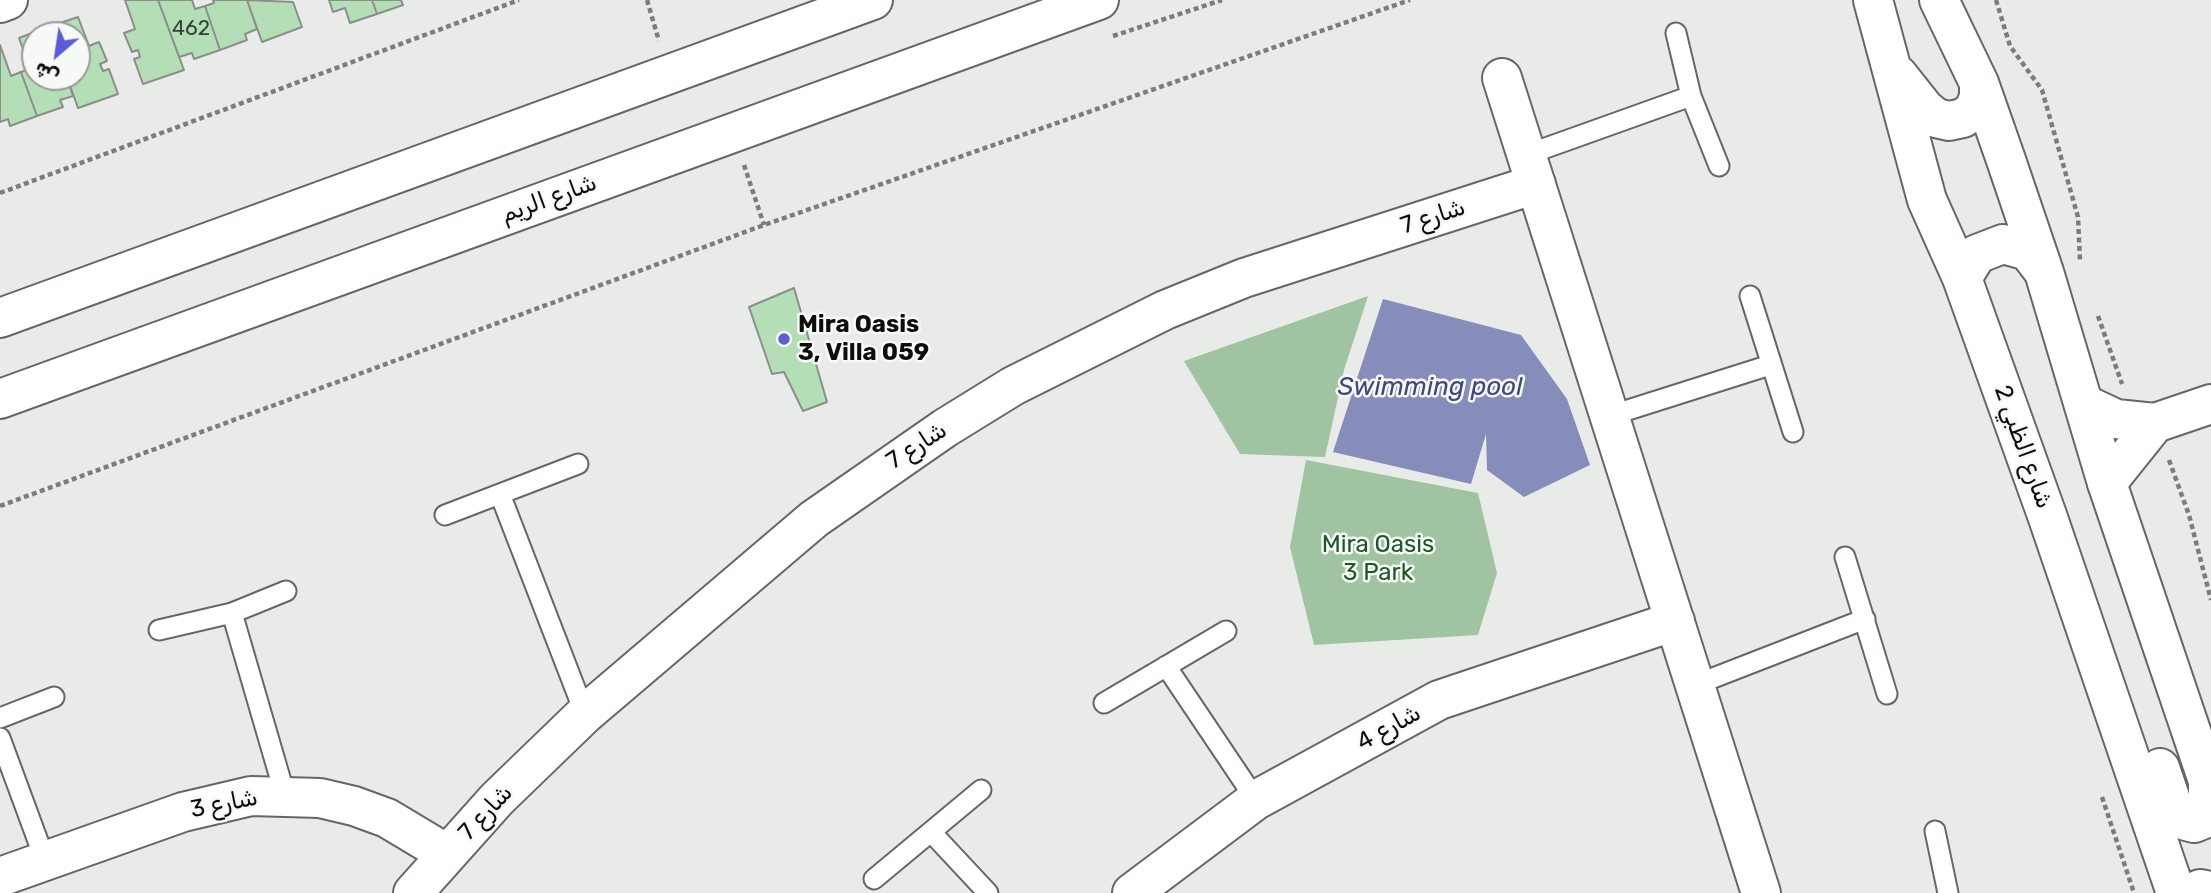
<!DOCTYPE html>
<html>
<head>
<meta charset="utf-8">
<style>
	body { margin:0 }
	#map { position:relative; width:2211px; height:893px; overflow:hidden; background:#e9ebe9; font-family:Rubik,"Noto Sans Arabic",sans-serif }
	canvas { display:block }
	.north { position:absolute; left:21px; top:21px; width:70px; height:70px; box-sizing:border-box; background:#f6f9f6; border:2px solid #989b98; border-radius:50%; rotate:209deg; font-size:19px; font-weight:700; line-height:28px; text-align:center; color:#0c0d0c }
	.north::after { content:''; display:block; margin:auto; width:24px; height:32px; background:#5b5dd5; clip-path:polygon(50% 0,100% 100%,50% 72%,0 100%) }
</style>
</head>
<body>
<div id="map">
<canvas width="2211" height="893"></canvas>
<div class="north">ش</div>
</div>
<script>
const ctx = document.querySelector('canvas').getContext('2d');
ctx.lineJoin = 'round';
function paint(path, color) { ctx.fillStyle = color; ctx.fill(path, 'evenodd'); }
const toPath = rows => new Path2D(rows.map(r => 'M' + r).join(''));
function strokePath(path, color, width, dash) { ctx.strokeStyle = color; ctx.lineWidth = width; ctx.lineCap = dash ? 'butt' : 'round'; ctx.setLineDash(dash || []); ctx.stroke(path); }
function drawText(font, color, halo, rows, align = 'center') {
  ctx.font = font + ' Rubik,"Noto Sans Arabic",sans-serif'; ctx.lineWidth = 5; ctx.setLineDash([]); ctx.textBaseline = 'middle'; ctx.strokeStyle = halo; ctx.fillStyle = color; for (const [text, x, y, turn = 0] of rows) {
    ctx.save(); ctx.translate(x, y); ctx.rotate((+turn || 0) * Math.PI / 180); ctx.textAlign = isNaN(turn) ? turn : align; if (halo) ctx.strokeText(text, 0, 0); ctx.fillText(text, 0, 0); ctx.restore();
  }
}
paint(toPath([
	[1368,296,1344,370,1325,457,1240,454,1184,361],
	[1306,460,1478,493,1497,573,1478,635,1314,645,1290,547]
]), '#a0c3a2');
paint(toPath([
	[1383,299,1521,335,1567,399,1590,465,1524,497,1487,470,1486,434,1471,484,1333,452]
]), '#868dbb');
const building = toPath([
	[125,0,158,0,184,70,143,84,134,59,140,57,138,50,132,52,124,33,135,29,125,0],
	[158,0,192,0,195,9,205,6,220,50,194,59,192,53,179,57,158,0],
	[213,0,247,0,257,29,245,34,247,40,220,50,205,6,214,3,213,0],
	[247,0,293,2,302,27,262,42,247,0],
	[329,0,372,0,377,14,350,23,345,8,333,12,329,0],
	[372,0,401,0,403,5,377,14,372,0],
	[78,17,89,46,99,42,107,61,100,64,103,71,109,69,118,94,78,108,67,77,77,77,77,35,51,35,48,27,78,17],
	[48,27,51,35,35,35,35,77,67,77,73,96,60,100,63,107,37,116,21,72,30,69,19,38,48,27],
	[0,45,11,76,21,72,37,116,10,126,8,119,0,122,0,45],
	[794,288,827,402,803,411,784,372,772,374,749,307,794,288]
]);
paint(building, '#b4deb6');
strokePath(building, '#8c8e8c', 2);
const service = toPath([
	[1676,33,1691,96,1719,166],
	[1526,155,1691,96],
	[1750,296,1793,432],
	[1609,416,1770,365],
	[500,494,585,714],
	[445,515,578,464],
	[1845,557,1887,694],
	[232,613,285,795],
	[159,630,232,613,286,591],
	[1166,666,1256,800],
	[1695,685,1865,619],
	[1104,703,1226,631],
	[0,718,54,697],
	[0,738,45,860],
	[1935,831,1948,893],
	[932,833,988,893],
	[874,879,981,790]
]);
const minor = toPath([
	[0,3,8,0],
	[1502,78,1761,893],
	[2084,404,2116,419,2155,423,2211,404],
	[2107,483,2155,423],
	[0,877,183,812,251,796,320,798,354,806,387,818,447,854],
	[413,893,497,799,585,714,814,519,945,428,1013,386,1165,310,1244,278,1536,184],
	[1132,893,1256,800,1439,700,1675,621]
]);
const tertiary = toPath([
	[1873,0,1927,200,1962,278,2048,518,2176,893],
	[1939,0,1979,83,2006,160,2044,272,2107,483,2211,790],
	[1898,75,1925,109,1936,118,1949,121,1963,118,1974,110,1979,97,1979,83],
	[1962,278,1977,254,2003,244,2028,251,2044,272],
	[0,318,873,0],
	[0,399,1099,0],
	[2160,768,2174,809,2186,821,2194,823,2204,819,2208,811,2208,779],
	[2191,893,2200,889,2211,891]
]);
strokePath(service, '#656765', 23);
strokePath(minor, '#656765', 42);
strokePath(tertiary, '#656765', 42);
strokePath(toPath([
	[647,0,659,41],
	[1996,0,2010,46,2042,90,2078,217,2080,261],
	[1113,36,1222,0],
	[744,165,764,225],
	[0,193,519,0],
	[2098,316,2122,384],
	[2169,460,2189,515,2211,600],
	[0,506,764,225,1410,0],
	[2102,797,2134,893]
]), '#7b7d7b', 4.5, [5, 3.5]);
strokePath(service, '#fff', 19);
strokePath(minor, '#fff', 38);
strokePath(tertiary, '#fff', 38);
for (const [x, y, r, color] of [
	[784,339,7,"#5b5dd5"]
]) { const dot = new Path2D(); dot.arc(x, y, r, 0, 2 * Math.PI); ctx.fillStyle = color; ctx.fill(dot); strokePath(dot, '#f6f9f6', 2.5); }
drawText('21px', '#364136', null, [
	["462",191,29]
]);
drawText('24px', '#0c0d0c', '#f6f9f6', [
	["شارع الريم",549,199,-20],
	["شارع 7",1433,217,-18],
	["شارع 7",917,446,-33],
	["شارع الظبي 2",2023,447,70],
	["شارع 4",1389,728,-29],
	["شارع 3",224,804,-11],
	["شارع 7",486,813,-47]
]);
drawText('bold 24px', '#0c0d0c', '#f6f9f6', [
	["Mira Oasis",798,325],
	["3, Villa 059",798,353]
], 'left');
drawText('24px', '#1c5726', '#f6f9f6', [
	["Mira Oasis",1378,545],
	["3 Park",1378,573]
]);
drawText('italic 26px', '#414682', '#f6f9f6', [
	["Swimming pool",1430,387]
]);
</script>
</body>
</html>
